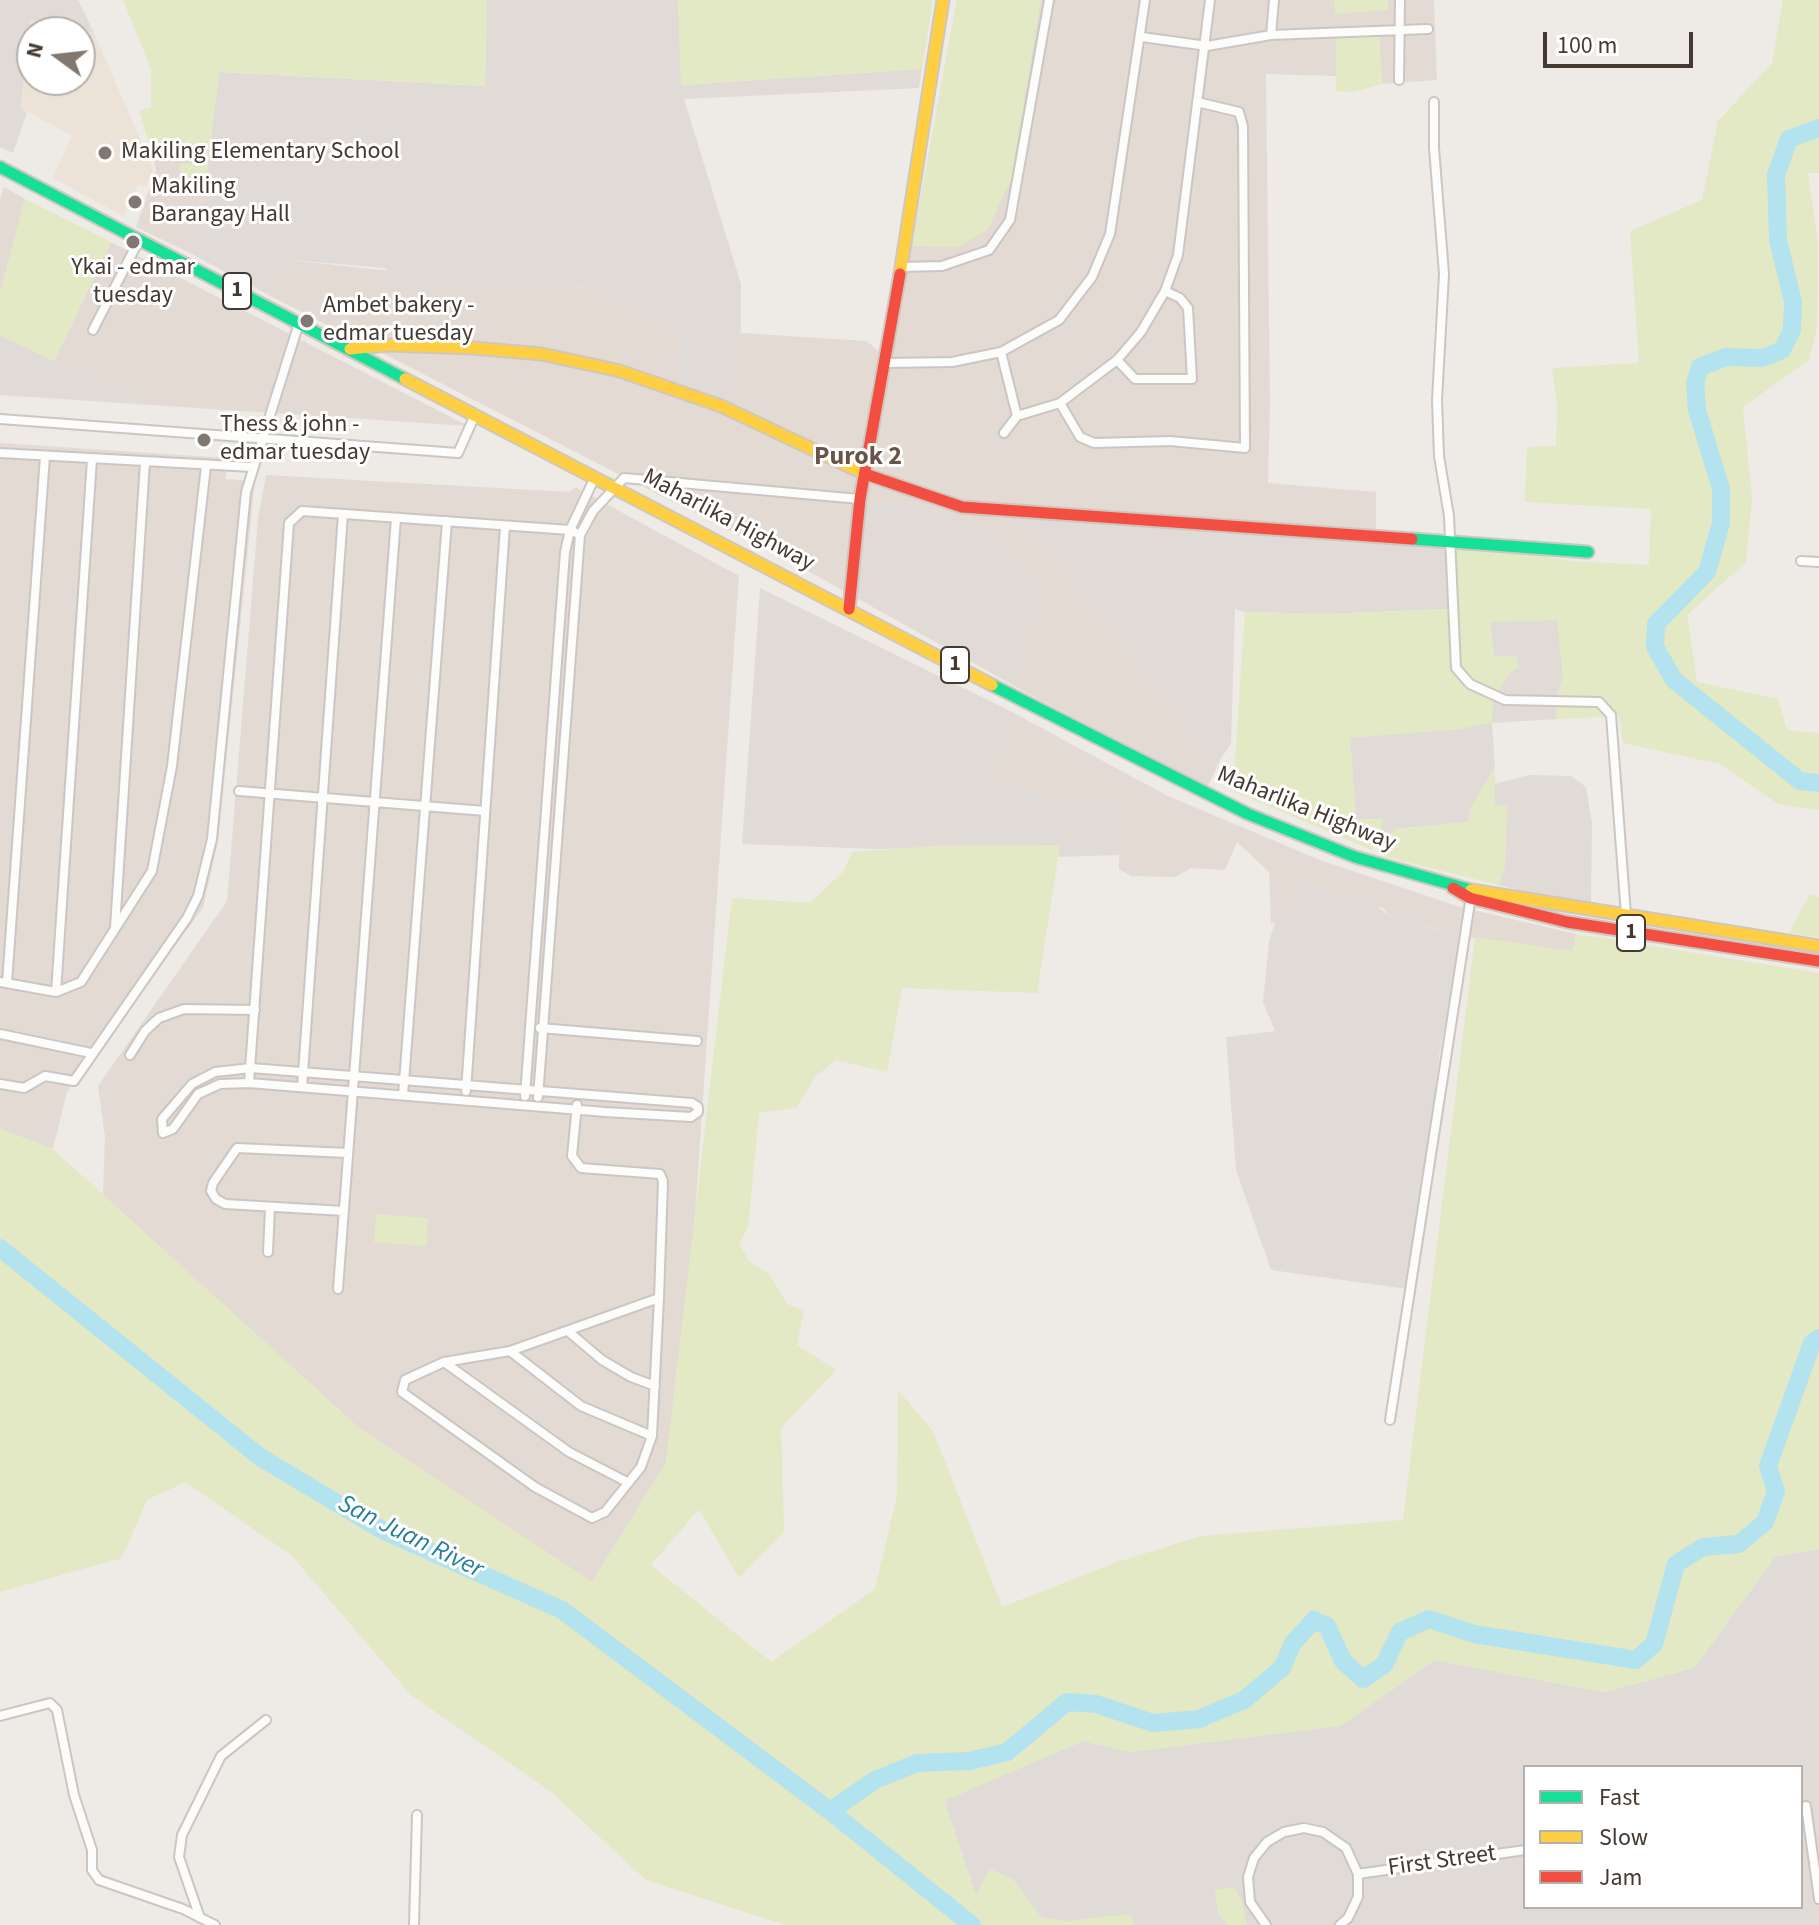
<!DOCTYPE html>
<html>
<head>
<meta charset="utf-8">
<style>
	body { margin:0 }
	#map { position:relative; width:1819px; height:1925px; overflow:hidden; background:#eeeae6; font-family:"Source Sans 3",sans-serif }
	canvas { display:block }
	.legend { position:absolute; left:1523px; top:1765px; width:280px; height:144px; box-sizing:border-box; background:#fff; border:2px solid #b4b0ad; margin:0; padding:10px 14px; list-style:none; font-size:24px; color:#443a32 }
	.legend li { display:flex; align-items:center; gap:16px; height:40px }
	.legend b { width:40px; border:2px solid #b4b0ad }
	.north { position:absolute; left:16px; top:16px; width:80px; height:80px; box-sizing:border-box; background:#fff; border:2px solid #b4b0ad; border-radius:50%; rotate:285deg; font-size:22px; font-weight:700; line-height:32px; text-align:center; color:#443a32 }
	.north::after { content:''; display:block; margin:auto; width:28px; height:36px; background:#807871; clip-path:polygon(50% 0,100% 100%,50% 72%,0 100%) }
	.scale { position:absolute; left:1543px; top:32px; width:150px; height:36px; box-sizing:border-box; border:4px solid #443a32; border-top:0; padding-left:10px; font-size:24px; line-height:28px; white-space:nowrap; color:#443a32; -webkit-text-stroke:6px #fff; paint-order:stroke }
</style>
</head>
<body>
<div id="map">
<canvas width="1819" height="1925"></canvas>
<ul class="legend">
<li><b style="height:10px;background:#16e098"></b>Fast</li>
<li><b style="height:10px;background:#ffcf43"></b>Slow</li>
<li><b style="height:10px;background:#f24e42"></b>Jam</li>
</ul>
<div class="north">N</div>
<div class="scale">100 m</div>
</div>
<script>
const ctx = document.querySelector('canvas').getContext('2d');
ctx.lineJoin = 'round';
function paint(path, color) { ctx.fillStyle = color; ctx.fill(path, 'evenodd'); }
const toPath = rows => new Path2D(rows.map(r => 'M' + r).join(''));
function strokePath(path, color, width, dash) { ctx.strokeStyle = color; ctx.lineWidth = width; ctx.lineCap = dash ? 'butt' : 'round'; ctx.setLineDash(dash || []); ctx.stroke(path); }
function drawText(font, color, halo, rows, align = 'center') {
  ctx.font = font + ' "Source Sans 3",sans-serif'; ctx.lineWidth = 6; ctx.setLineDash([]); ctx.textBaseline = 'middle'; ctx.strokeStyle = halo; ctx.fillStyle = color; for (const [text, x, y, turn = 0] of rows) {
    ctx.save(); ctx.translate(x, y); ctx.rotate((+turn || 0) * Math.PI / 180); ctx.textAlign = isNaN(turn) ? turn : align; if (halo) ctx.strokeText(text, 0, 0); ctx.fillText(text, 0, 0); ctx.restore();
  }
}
paint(toPath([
	[957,0,1434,0,1437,80,1382,84,1379,37,1336,38,1337,76,1266,74,1270,406,1268,483,1376,492,1376,536,1024,518,1063,562,1220,760,1208,786,1036,698,808,571,263,292,290,260,516,285,594,288,681,328,727,401,741,333,867,341,879,352,871,391,885,392],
	[174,148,203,150,205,155,204,164,180,164,181,173,206,180,190,253,136,227,156,170,152,154,166,156],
	[4,187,25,199,0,294,0,199],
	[111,242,468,426,136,404,136,392,54,361],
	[0,443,227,458,226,479,255,481,218,841,203,908,67,1092,53,1149,0,1129],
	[266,475,569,492,575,487,739,576,694,1228,666,1463,592,1582,360,1429,103,1195,105,1137,98,1086,227,901,258,518],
	[1010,711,1168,796,1320,860,1460,907,1576,934,1573,952,1461,936,1388,915,1383,908,1301,882,1292,912,1280,910,1275,923,1271,923,1269,872,1237,842,1225,870,1191,868,1175,877,1131,876,1119,869,1119,855,1127,807,989,787]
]), '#e3dbd3');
paint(toPath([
	[0,0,78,0,94,33,30,20,21,107,27,113,13,153,0,147],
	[487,0,678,0,682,85,922,69,919,88,684,99,741,284,741,333,727,401,677,381,681,328,594,288,516,285,404,292,385,268,291,260,263,292,190,253,206,180,219,72,485,86],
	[0,335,54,361,137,392,136,404,0,395],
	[870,503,923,507,996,536,1043,586,1011,679,856,596,854,581],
	[1028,513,1446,541,1447,609,1326,614,1245,612,1235,609,1231,744,1220,760,1063,562,1023,518],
	[760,588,1010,711,990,787,1128,807,1119,855,1059,857,1059,845,877,849,742,844],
	[1558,620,1563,678,1556,700,1557,719,1492,723,1495,767,1472,806,1468,822,1395,829,1383,846,1375,844,1383,820,1356,820,1350,737,1459,729,1493,700,1509,673,1494,658,1490,621],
	[1530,775,1571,776,1586,787,1592,823,1591,902,1551,898,1499,885,1505,866,1506,806,1495,805,1495,784],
	[1301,882,1373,903,1388,915,1460,936,1439,1057,1414,1290,1271,1270,1236,1170,1226,1037,1275,1031,1263,1002,1269,941,1279,910,1292,912],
	[1819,1549,1819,1925,1028,1925,976,1896,944,1800,1083,1741,1130,1752,1340,1726,1435,1660,1604,1692,1694,1668,1775,1557],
	[1525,1767,1801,1767,1801,1907,1525,1907]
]), '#e1dbd7');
paint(toPath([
	[30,19,94,33,153,169,146,187,138,184,123,216,53,178,72,136,21,108],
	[32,32,80,32,80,80,32,80]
]), '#ede2d7');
paint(toPath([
	[123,0,487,0,485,86,219,72,206,180,181,173,180,163,204,164,202,150,174,148,166,156,152,154,139,110,151,108,151,69],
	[678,0,933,0,922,69,681,85],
	[957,0,1041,0,1011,179,988,229,958,247,912,246],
	[1334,0,1388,0,1389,10,1335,14],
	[1783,0,1819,0,1819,173,1808,173,1818,244,1817,327,1809,360,1743,407,1752,498,1746,562,1687,615,1697,682,1778,699,1787,730,1819,733,1819,810,1778,804,1720,764,1623,743,1619,716,1557,719,1556,700,1563,678,1557,620,1490,622,1494,657,1516,655,1519,667,1509,673,1493,700,1492,723,1459,729,1350,738,1356,819,1384,819,1372,850,1233,791,1245,612,1326,614,1454,609,1452,545,1498,547,1568,561,1649,565,1651,509,1525,502,1527,447,1556,446,1557,406,1552,368,1639,363,1630,231,1702,200,1718,121,1772,63],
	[1379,37,1382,84,1352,92,1336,91,1336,38],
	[25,199,111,242,54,361,0,335,0,294],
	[1495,767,1495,805,1507,806,1505,866,1499,885,1382,856,1383,846,1395,829,1468,822,1472,806],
	[1060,845,1037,993,902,988,887,1072,836,1060,816,1076,796,1108,759,1113,748,1227,739,1244,750,1262,770,1275,787,1304,804,1310,797,1345,836,1370,781,1428,784,1532,739,1578,699,1509,651,1565,771,1662,875,1589,897,1496,898,1390,933,1431,1002,1607,1117,1562,1201,1536,1403,1520,1475,937,1572,951,1576,934,1819,973,1819,1549,1775,1557,1694,1668,1604,1692,1435,1660,1340,1726,1130,1752,1083,1741,944,1801,976,1895,990,1869,1013,1879,1042,1918,1067,1921,1130,1914,1135,1925,785,1925,646,1880,550,1791,411,1695,291,1555,185,1482,147,1500,122,1558,0,1592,0,1129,53,1149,360,1429,592,1582,666,1463,732,898,810,903,843,872,852,852,934,846],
	[1810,894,1819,897,1819,937,1789,933],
	[376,1214,428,1218,426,1246,374,1242],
	[1234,1887,1241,1899,1247,1925,1227,1925,1218,1914,1215,1890]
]), '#e2e9c4');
strokePath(toPath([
	[1819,128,1789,139,1776,175,1778,240,1793,302,1792,330,1782,350,1762,358,1726,357,1700,367,1695,383,1697,410,1721,489,1721,523,1707,572,1656,624,1655,647,1674,680,1800,781,1819,783],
	[0,1248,260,1457,382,1530,562,1610,830,1811,972,1925],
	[830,1811,875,1780,917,1763,969,1761,1007,1752,1067,1702,1096,1704,1153,1723,1199,1719,1244,1700,1282,1668,1293,1643,1314,1620,1327,1626,1343,1661,1363,1679,1384,1665,1400,1632,1429,1619,1474,1634,1636,1660,1654,1644,1676,1564,1703,1547,1739,1544,1765,1522,1776,1491,1768,1466,1812,1343,1819,1338]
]), '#b3e3ef', 18);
const street = toPath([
	[1271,35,1274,0],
	[1142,37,1207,46,1271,35,1428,29],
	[1399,80,1400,0],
	[1434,102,1434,148,1444,274,1437,400,1439,456,1449,516,1456,668,1470,684,1505,700,1599,702,1611,715,1626,915],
	[901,267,942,266,989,250,1010,220,1049,0],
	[93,330,139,240],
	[1001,352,1017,416,1004,433],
	[1117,360,1135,379,1192,379,1188,308,1180,298,1165,291],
	[886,363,952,362,1001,352,1059,320,1092,277,1110,234,1145,0],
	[1060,403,1080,437,1094,443,1170,441,1245,448,1243,126,1239,112,1197,102],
	[1017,416,1060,403,1117,360,1141,332,1165,291,1178,255,1210,0],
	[0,419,458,453,475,415],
	[0,453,252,467],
	[1801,561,1819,562],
	[239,791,485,811],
	[115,928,145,462],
	[0,982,56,992,81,982,152,871,172,766,206,466],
	[7,983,45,456],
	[56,992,92,459],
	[540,1028,697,1041],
	[0,1034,91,1053],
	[130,1055,145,1031,159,1018,184,1009,255,1010],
	[251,1068,692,1103,698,1107,698,1112,691,1117,605,1112,249,1083,220,1084,198,1094,173,1129,163,1133,162,1119,192,1084,215,1072,251,1068],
	[249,1083,289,523,302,511,570,530,580,535],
	[0,1084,24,1088,45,1076,74,1081,187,918,198,896,212,839,246,492,299,323],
	[302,1087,343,514],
	[466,1091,505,526],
	[403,1095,447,521],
	[525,1096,565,552,570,530,595,477],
	[538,1097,580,535,593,511,624,478,860,499],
	[577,1105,572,1156,581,1168,660,1174,663,1181,659,1298,652,1436,641,1467,605,1512,592,1518,535,1487,402,1392,405,1380,444,1362,510,1351,659,1298],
	[344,1211,225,1204,216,1199,211,1191,213,1183,237,1148,348,1153],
	[268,1252,270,1208],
	[338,1289,396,518],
	[569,1332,602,1360,631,1377,655,1386],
	[510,1351,581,1406,652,1436],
	[444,1362,569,1452,627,1482],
	[1390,1420,1471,896],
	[0,1716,50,1703,57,1710,74,1795,92,1850,92,1870,99,1880,183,1909,215,1925],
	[1806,1806,1819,1899],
	[1358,1874,1525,1850],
	[200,1918,179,1857,182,1835,221,1756,266,1720],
	[414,1925,417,1815],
	[1266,1925,1250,1902,1248,1877,1254,1858,1267,1842,1284,1832,1304,1828,1323,1832,1346,1848,1358,1874,1358,1897,1348,1918,1340,1925]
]);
const fast = toPath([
	[0,167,405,379],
	[1412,539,1588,552],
	[992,685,1248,814,1355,857,1471,890]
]);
const slow = toPath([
	[900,274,943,0],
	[350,349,387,345,473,348,542,354,620,371,721,406,865,474],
	[405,379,992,685],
	[1471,890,1819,946]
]);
const jam = toPath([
	[865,474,962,507,1412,539],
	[849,609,860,499,900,274],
	[1453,888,1470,898,1567,922,1819,961]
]);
strokePath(street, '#cbc6c2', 12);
strokePath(fast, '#cfc7be', 15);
strokePath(slow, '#cfc7be', 15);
strokePath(jam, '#cfc7be', 15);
strokePath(street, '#fcfcfb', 8);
strokePath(fast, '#16e098', 11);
strokePath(slow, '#ffcf43', 11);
strokePath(jam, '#f24e42', 11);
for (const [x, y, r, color] of [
	[105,153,8,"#807871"],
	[135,202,8,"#807871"],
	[133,242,8,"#807871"],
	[307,321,8,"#807871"],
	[204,440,8,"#807871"]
]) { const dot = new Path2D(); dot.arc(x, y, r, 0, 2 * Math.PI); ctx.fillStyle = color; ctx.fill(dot); strokePath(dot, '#fff', 3); }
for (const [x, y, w] of [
	[237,291,28],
	[955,665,28],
	[1631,933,28]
]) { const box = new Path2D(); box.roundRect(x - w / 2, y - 18, w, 36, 6); ctx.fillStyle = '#fff'; ctx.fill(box); strokePath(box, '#443a32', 2); }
drawText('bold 22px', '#443a32', null, [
	["1",237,291],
	["1",955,665],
	["1",1631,933]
]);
drawText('24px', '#443a32', '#fff', [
	["Makiling Elementary School",121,153],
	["Makiling",151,188],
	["Barangay Hall",151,216],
	["Ykai - edmar",133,269,"center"],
	["tuesday",133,297,"center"],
	["Ambet bakery -",323,307],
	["edmar tuesday",323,335],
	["Thess & john -",220,426],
	["edmar tuesday",220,454]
], 'left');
drawText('24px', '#443a32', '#fff', [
	["Maharlika Highway",728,521,28],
	["Maharlika Highway",1306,810,22],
	["First Street",1442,1862,-8]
]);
drawText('bold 26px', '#675549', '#fff', [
	["Purok 2",858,458]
]);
drawText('italic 26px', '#25809b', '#fff', [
	["San Juan River",410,1538,26]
]);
</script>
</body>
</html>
